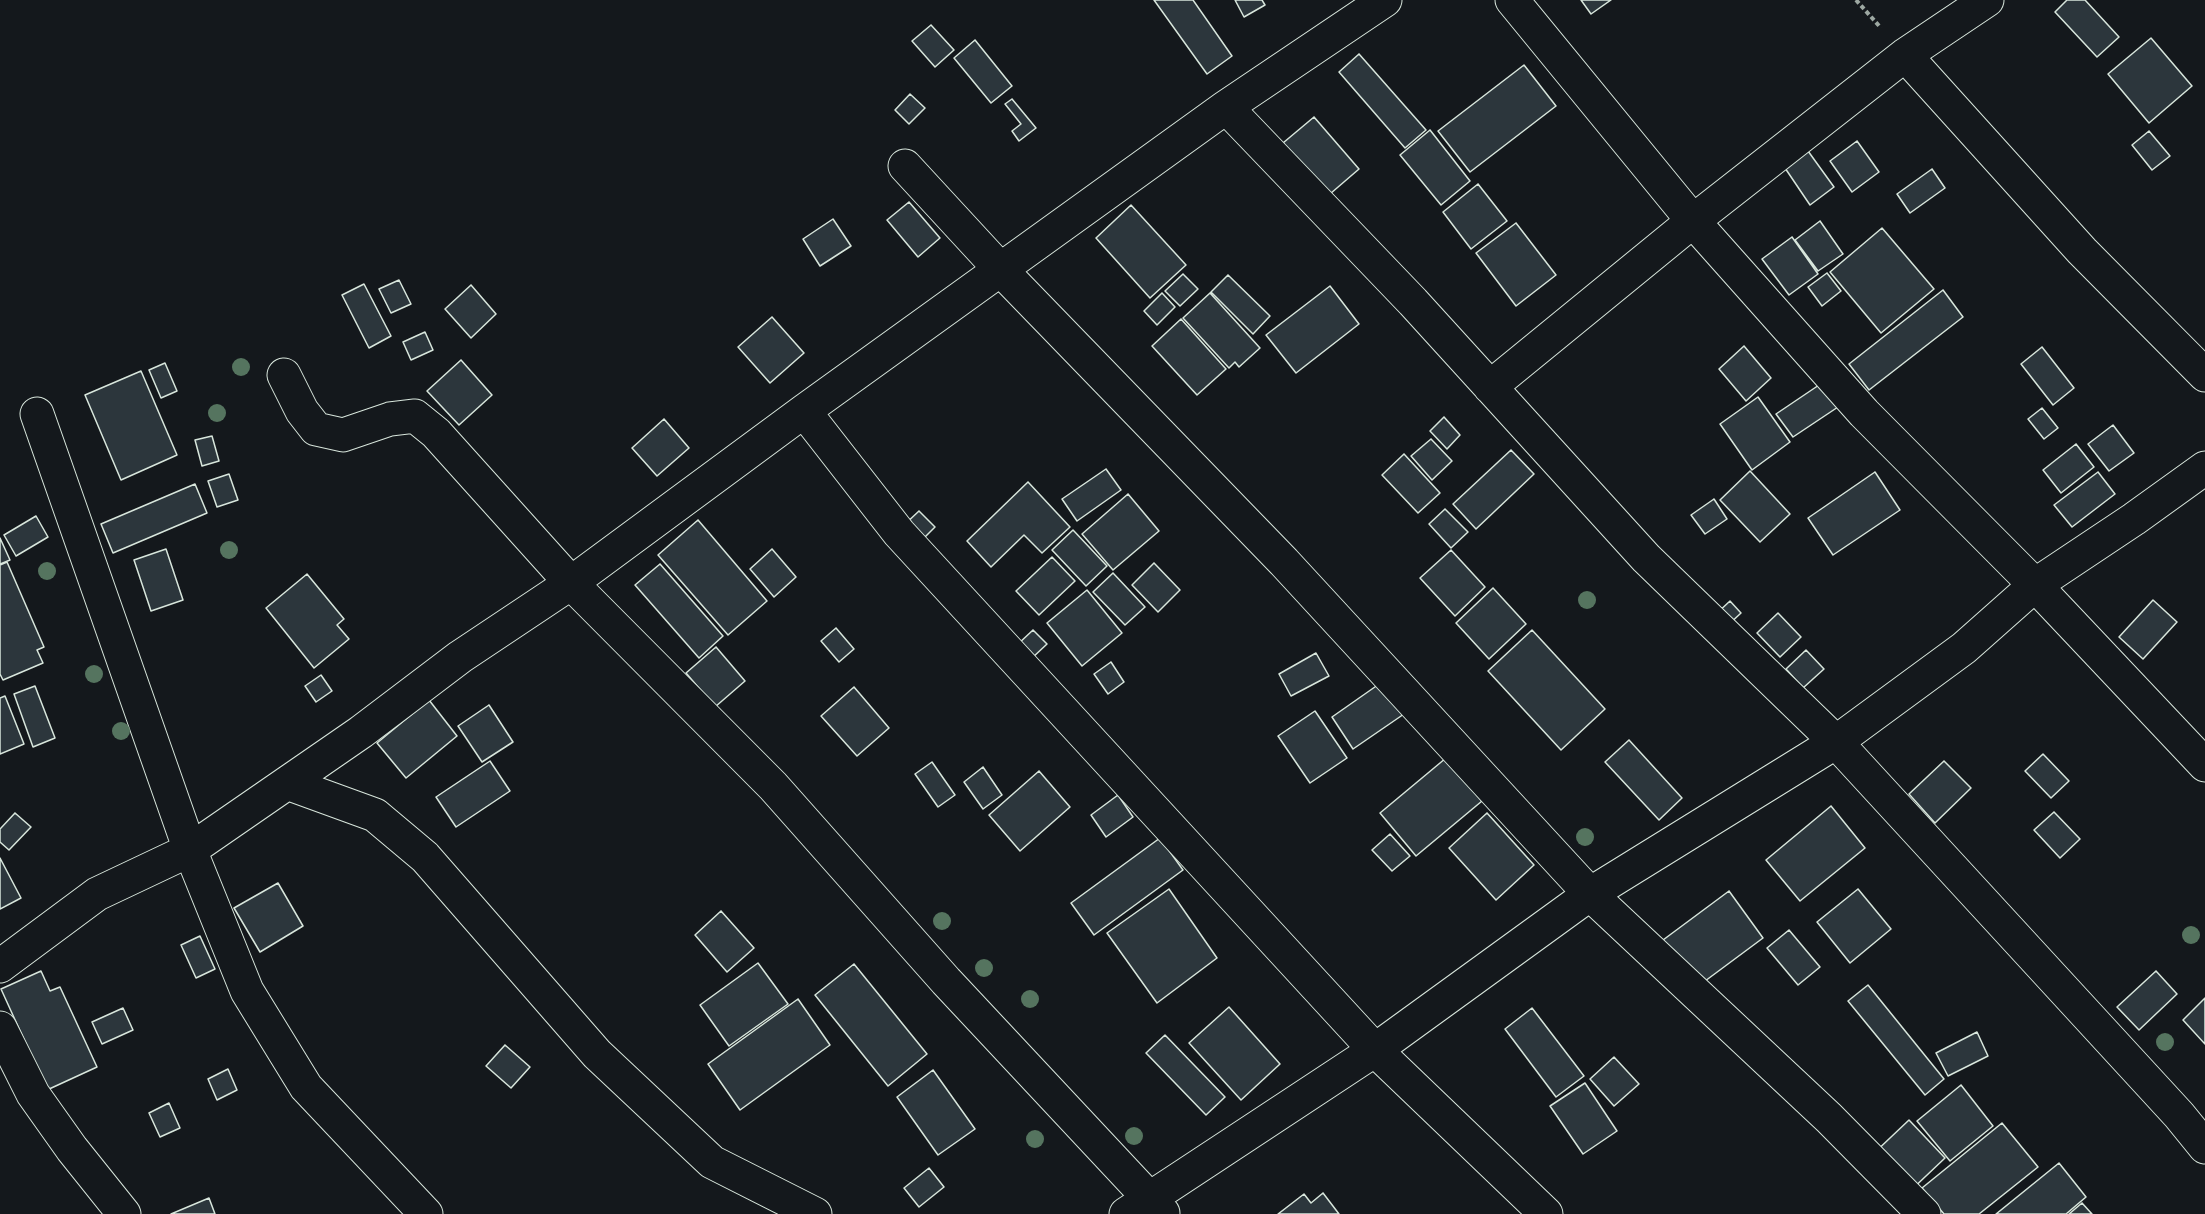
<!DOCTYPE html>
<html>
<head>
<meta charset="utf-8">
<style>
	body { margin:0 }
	canvas { display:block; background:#14181c }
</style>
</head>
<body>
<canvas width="2205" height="1214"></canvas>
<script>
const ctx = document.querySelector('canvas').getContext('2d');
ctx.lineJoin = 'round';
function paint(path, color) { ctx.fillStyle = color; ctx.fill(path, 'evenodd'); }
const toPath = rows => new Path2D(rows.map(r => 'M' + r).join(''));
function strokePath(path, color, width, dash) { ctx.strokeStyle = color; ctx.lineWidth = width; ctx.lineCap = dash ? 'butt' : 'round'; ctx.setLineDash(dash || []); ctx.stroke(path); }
const building = toPath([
	[1154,0,1193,0,1232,56,1207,74,1154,0],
	[1235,0,1262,0,1265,5,1244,17,1235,0],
	[1581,0,1611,0,1591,14,1581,0],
	[2067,0,2085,0,2119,37,2097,57,2055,12,2067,0],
	[931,25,954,50,935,67,912,41,931,25],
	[2151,38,2192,86,2149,123,2108,74,2151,38],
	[975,40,1012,86,991,103,954,58,975,40],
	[1359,54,1426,130,1405,148,1339,72,1359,54],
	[1524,65,1556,106,1470,172,1438,131,1524,65],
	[910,94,925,108,909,124,895,110,910,94],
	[1012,99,1036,128,1019,141,1012,131,1021,124,1005,104,1012,99],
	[1314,117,1359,169,1323,200,1277,148,1314,117],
	[1430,130,1470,181,1441,205,1400,155,1430,130],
	[2149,131,2170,156,2152,170,2132,145,2149,131],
	[1857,141,1879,172,1852,192,1830,161,1857,141],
	[1808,151,1834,187,1810,205,1785,168,1808,151],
	[1932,169,1945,188,1910,213,1897,194,1932,169],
	[1478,184,1507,221,1471,249,1443,212,1478,184],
	[909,202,940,238,918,257,887,220,909,202],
	[1131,205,1186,265,1150,298,1096,238,1131,205],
	[833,219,851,246,820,266,803,239,833,219],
	[1820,221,1843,254,1818,271,1795,240,1820,221],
	[1516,223,1556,275,1516,306,1476,253,1516,223],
	[1882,228,1934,289,1881,333,1830,272,1882,228],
	[1792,237,1818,274,1789,295,1762,259,1792,237],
	[1827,273,1841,291,1822,306,1808,287,1827,273],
	[1183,274,1198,289,1180,306,1165,291,1183,274],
	[1228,275,1270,316,1253,334,1211,292,1228,275],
	[399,280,411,304,391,313,379,289,399,280],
	[364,284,391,336,369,348,342,295,364,284],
	[471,285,496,314,471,338,445,309,471,285],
	[1330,286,1359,324,1296,373,1266,335,1330,286],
	[1943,290,1963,317,1869,390,1849,364,1943,290],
	[1162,293,1175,307,1157,325,1144,311,1162,293],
	[1210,293,1260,348,1239,367,1235,362,1229,368,1183,318,1210,293],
	[772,317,804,353,770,383,738,347,772,317],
	[1181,319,1226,369,1197,395,1152,346,1181,319],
	[425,332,433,350,411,360,403,342,425,332],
	[1744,346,1771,378,1746,401,1719,369,1744,346],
	[2042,347,2074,388,2053,405,2021,364,2042,347],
	[461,360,492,395,459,425,427,391,461,360],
	[165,363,177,391,161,398,149,370,165,363],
	[141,371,177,455,121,480,85,395,141,371],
	[1822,383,1838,407,1793,437,1776,414,1822,383],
	[1758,397,1790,442,1752,470,1720,424,1758,397],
	[2042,408,2058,428,2044,439,2028,419,2042,408],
	[1444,417,1460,435,1447,449,1430,431,1444,417],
	[664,419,689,448,657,476,632,448,664,419],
	[2113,425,2134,453,2109,471,2088,444,2113,425],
	[212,436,219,461,202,466,195,440,212,436],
	[1431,439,1452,461,1432,480,1411,456,1431,439],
	[2076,444,2094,467,2061,493,2043,470,2076,444],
	[1511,450,1534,474,1476,529,1453,504,1511,450],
	[1404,454,1440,493,1418,513,1382,475,1404,454],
	[1106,469,1121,490,1077,521,1062,499,1106,469],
	[1750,471,1790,514,1760,542,1720,500,1750,471],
	[1875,472,1900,510,1833,555,1808,518,1875,472],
	[2098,472,2115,494,2072,527,2054,505,2098,472],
	[229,474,238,500,217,507,208,481,229,474],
	[1028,482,1070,527,1042,553,1024,535,991,567,967,541,1028,482],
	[195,484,207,513,113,553,101,524,195,484],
	[1128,494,1159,531,1113,570,1082,534,1128,494],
	[1714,499,1727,519,1705,534,1691,515,1714,499],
	[1445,509,1468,532,1451,548,1429,524,1445,509],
	[919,511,935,527,920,542,903,526,919,511],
	[36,516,48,537,16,556,4,535,36,516],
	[698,520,767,601,728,635,658,555,698,520],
	[1073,530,1107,566,1086,586,1052,550,1073,530],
	[0,538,10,560,0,564,0,538],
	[166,549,183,600,151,611,134,560,166,549],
	[772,549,796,577,774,597,750,569,772,549],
	[1451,550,1485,587,1455,616,1420,578,1451,550],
	[1052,557,1075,581,1039,615,1016,591,1052,557],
	[7,562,44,647,37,650,43,663,3,680,0,674,0,565,7,562],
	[1154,563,1180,590,1158,612,1132,585,1154,563],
	[660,564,723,636,699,658,635,585,660,564],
	[1113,573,1145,607,1125,625,1093,592,1113,573],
	[307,574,344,619,337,625,349,639,314,668,266,608,307,574],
	[1493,588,1526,624,1489,659,1456,623,1493,588],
	[1087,590,1122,633,1082,666,1047,623,1087,590],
	[2153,600,2177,622,2143,659,2119,637,2153,600],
	[1730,601,1741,613,1727,626,1716,614,1730,601],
	[1778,613,1801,637,1780,657,1757,633,1778,613],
	[836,628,854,649,839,662,821,641,836,628],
	[1033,630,1047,644,1031,659,1017,645,1033,630],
	[1532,630,1605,709,1561,750,1488,671,1532,630],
	[716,647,745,681,715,707,686,673,716,647],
	[1806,650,1824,669,1803,688,1786,669,1806,650],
	[1316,653,1329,676,1291,696,1279,674,1316,653],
	[1111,662,1124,682,1108,694,1094,674,1111,662],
	[321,675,332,691,316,702,305,686,321,675],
	[1382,682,1404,714,1353,749,1332,717,1382,682],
	[35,686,55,738,33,747,14,694,35,686],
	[854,687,889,728,857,756,821,716,854,687],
	[5,696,24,744,0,754,0,698,5,696],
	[429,700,457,736,406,778,377,743,429,700],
	[489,705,513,742,482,762,458,726,489,705],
	[1315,711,1347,758,1310,783,1278,736,1315,711],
	[1629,740,1682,798,1659,820,1605,762,1629,740],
	[2043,754,2069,781,2051,798,2025,771,2043,754],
	[1446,758,1482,801,1416,856,1380,813,1446,758],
	[490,761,510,791,456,827,436,797,490,761],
	[1944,761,1971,788,1935,823,1909,794,1944,761],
	[932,762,955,795,938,807,915,774,932,762],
	[983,767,1002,795,983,809,964,782,983,767],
	[1039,771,1070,807,1020,851,989,815,1039,771],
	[1118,795,1133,817,1106,837,1091,815,1118,795],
	[1831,806,1865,848,1800,901,1766,860,1831,806],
	[2054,812,2080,839,2060,858,2034,830,2054,812],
	[15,813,31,827,9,850,0,842,0,829,15,813],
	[1487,813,1534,865,1496,900,1449,848,1487,813],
	[1390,834,1410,856,1392,871,1372,850,1390,834],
	[1160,838,1183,870,1094,935,1071,903,1160,838],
	[0,858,21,898,0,909,0,858],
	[278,883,303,926,260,952,234,908,278,883],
	[1169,889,1217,958,1157,1003,1107,933,1169,889],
	[1858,889,1891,929,1850,963,1817,922,1858,889],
	[1729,891,1763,938,1697,987,1663,940,1729,891],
	[721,911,754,948,727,972,695,935,721,911],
	[1789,930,1820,967,1798,985,1767,948,1789,930],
	[200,936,215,969,196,978,181,945,200,936],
	[758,963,788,1004,729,1046,700,1005,758,963],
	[854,964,927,1054,888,1086,815,995,854,964],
	[41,971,50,991,60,987,97,1067,47,1090,1,989,41,971],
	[2156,971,2177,994,2139,1030,2117,1007,2156,971],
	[1868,985,1944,1079,1925,1095,1848,1001,1868,985],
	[2205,998,2205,1044,2183,1020,2205,998],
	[798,999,830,1045,740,1110,708,1064,798,999],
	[1229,1007,1280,1064,1241,1100,1189,1043,1229,1007],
	[123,1008,133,1030,102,1044,92,1022,123,1008],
	[1532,1008,1584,1076,1556,1097,1505,1029,1532,1008],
	[1977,1032,1988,1056,1948,1076,1936,1053,1977,1032],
	[1165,1035,1225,1097,1206,1115,1146,1053,1165,1035],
	[505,1045,530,1067,511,1088,486,1066,505,1045],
	[1614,1057,1639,1084,1614,1106,1590,1079,1614,1057],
	[228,1069,237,1090,217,1100,208,1079,228,1069],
	[933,1070,975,1129,938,1155,897,1097,933,1070],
	[1585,1083,1617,1131,1583,1154,1550,1106,1585,1083],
	[1961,1085,1993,1126,1950,1161,1917,1121,1961,1085],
	[169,1103,180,1128,160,1137,149,1113,169,1103],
	[1909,1120,1945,1158,1907,1194,1871,1156,1909,1120],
	[2002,1123,2038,1167,1979,1214,1944,1214,1922,1188,2002,1123],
	[2059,1163,2086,1197,2066,1214,1996,1214,2059,1163],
	[929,1168,944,1187,919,1207,904,1188,929,1168],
	[1323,1193,1339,1214,1278,1214,1304,1194,1311,1203,1323,1193],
	[209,1198,215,1214,171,1214,209,1198],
	[2082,1203,2092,1214,2069,1214,2082,1203]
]);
paint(building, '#2c363c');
strokePath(building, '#d8e6dc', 1.5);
const minor = toPath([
	[1512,0,1693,221,1864,413,2035,585,2205,765],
	[1905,55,2082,251,2205,375],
	[1226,107,1413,302,1646,558,1836,742,2179,1115,2205,1147],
	[905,166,1000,269,1284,562,1590,894,1829,1118,1924,1214],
	[284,375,302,411,316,429,343,435,390,419,415,416,436,433,571,583,773,786,946,981,1163,1213],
	[1490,387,1693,221,1905,55,1987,0],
	[804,411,899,533,1375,1050,1546,1214],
	[37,414,190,850,247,991,306,1087,426,1214],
	[287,783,375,815,425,857,597,1054,712,1162,815,1214],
	[0,966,97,894,190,850,361,732,460,657,571,583,804,411,1226,107,1385,0],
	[0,1028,33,1094,72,1149,124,1214],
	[1126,1214,1375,1050,1590,894,1836,742,1964,648,2035,585,2134,519,2205,468]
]);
strokePath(minor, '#d8e6dc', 35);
strokePath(toPath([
	[1856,0,1881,28]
]), '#9da8a2', 4, [4.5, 3]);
strokePath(minor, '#14181c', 33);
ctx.fillStyle = '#55745f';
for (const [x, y] of [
	[241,367],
	[217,413],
	[229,550],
	[47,571],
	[1587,600],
	[94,674],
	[121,731],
	[1585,837],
	[942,921],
	[2191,935],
	[984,968],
	[1030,999],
	[2165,1042],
	[1134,1136],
	[1035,1139]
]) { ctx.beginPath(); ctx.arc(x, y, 9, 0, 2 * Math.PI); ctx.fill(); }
</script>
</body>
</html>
